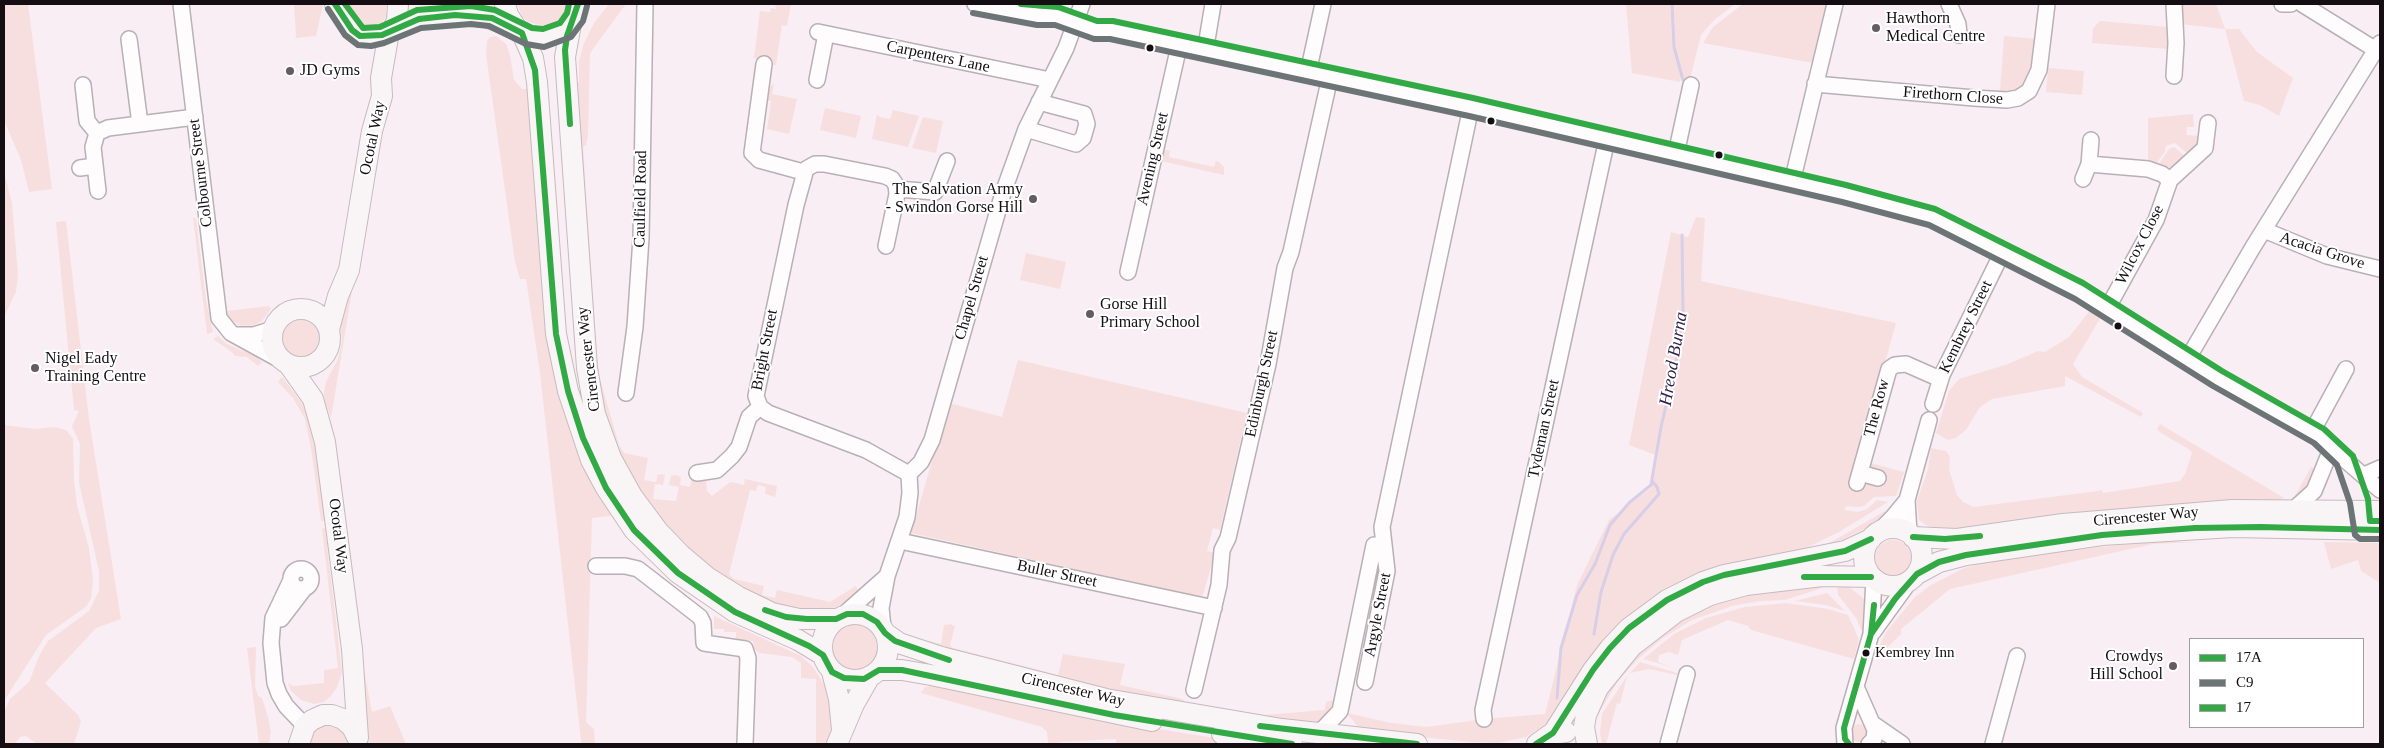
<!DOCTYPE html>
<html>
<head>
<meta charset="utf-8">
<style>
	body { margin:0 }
	#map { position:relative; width:2384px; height:748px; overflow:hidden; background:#f8eef4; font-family:"Times New Roman",serif }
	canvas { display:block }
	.frame { position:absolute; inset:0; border:5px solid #140e12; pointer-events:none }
	.legend { position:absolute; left:2189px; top:638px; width:175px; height:90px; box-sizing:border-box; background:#fff; border:1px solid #a19fa0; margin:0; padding:6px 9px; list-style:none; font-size:15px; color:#140e12 }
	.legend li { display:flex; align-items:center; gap:10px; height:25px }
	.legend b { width:25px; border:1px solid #a19fa0 }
</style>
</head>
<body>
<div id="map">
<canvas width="2384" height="748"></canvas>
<div class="frame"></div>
<ul class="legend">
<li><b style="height:6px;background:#31aa45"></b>17A</li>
<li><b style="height:6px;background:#6c7476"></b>C9</li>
<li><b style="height:6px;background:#31aa45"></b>17</li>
</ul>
</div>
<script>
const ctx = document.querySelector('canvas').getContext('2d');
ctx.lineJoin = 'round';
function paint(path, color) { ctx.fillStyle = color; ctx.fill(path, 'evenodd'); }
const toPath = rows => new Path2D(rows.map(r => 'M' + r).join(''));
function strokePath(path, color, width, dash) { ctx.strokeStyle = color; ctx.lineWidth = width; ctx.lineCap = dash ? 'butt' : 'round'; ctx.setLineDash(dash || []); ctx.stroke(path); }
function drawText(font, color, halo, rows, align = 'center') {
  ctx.font = font + ' "Times New Roman",serif'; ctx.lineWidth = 4; ctx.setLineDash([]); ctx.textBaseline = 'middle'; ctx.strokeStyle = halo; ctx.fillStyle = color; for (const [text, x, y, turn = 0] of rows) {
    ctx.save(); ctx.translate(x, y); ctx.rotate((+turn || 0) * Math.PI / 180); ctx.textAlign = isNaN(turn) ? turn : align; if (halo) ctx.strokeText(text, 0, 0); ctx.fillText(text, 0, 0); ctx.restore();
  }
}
paint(toPath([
	[4,4,28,4,52,189,29,192,21,160,4,120],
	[294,4,323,5,316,36,296,38],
	[347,4,386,4,386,17,380,26,369,28,357,19],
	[517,4,568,4,568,5,560,20,544,26,528,22,522,16],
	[609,4,626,4,590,53,588,136,586,145,583,147,598,372,619,445,624,453,648,458,644,480,656,482,658,474,665,475,663,485,655,484,653,499,676,501,679,487,669,485,671,476,676,475,681,477,680,485,690,487,692,477,706,480,707,491,712,496,730,482,744,485,745,479,777,486,775,497,765,494,766,487,758,485,756,491,750,490,729,574,734,579,764,586,762,595,775,598,777,590,830,602,856,586,858,590,856,595,834,608,812,611,772,605,688,555,625,475,599,408,574,87,579,82,579,61,584,43,594,23],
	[775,4,791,4,787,26,782,25,776,65,758,63,759,59,754,58,760,11,770,12,771,8,776,9],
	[1626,4,1735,4,1714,20,1701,35,1689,83,1680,79,1680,82,1632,73],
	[1743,4,1828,4,1813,63,1703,43,1713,27],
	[2179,4,2216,4,2225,29,2239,29,2257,52,2293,78,2279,116,2260,105,2244,101,2225,29,2180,24],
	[2100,21,2169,27,2168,49,2092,43,2093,28],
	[496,36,506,44,510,55,514,80,522,89,530,89,560,389,576,446,611,516,592,518,586,722,594,729,595,744,582,744,581,741,540,373,526,279,520,279,515,262,486,54,487,41,490,37],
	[2004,36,2037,39,2033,66,2024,85,2015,91,2000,91],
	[2048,68,2084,71,2082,95,2046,92],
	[774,84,772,94,797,99,789,134,767,129,771,101,762,100,765,89],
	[825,108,861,116,856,138,820,130],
	[893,110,919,116,908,147,872,139,877,114,880,117,890,119],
	[2193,114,2194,127,2187,127,2186,135,2200,136,2204,140,2188,154,2175,143,2166,146,2165,152,2154,166,2148,162,2148,118],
	[923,117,943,121,936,153,912,148],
	[2174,147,2185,156,2172,167,2157,167,2169,149],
	[1167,150,1170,151,1169,157,1214,167,1216,161,1219,162,1224,167,1224,175,1161,161,1164,151],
	[4,172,12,203,18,275,16,292,4,317],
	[1696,217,1705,218,1701,281,1896,323,1851,485,1869,469,1867,462,1904,472,1896,496,1874,497,1864,506,1859,507,1846,506,1844,510,1858,512,1867,509,1877,500,1888,502,1839,532,1802,550,1742,563,1563,706,1543,726,1526,737,1498,743,1471,742,1361,731,1347,713,1391,723,1427,727,1484,719,1545,714,1577,585,1609,520,1651,488,1658,456,1629,445,1671,232,1688,237],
	[193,218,196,218,206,300,213,332,207,334],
	[66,221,89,419,121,619,96,628,45,683,78,715,81,722,74,744,37,744,26,736,20,737,15,744,4,744,4,712,10,699,29,682,40,654,48,641,89,611,99,591,99,571,79,483,80,444,72,426,79,411,74,410,56,222],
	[1026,253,1066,262,1060,289,1020,280],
	[349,290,352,291,331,418,325,403,324,393,326,382,338,359,342,341,340,318],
	[269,306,271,309,262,321,253,326,238,325,228,317,227,311],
	[2091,309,2101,317,2073,364,2082,377,2143,413,2141,417,2065,376,2065,386,1992,399,1980,407,1966,430,1956,438,1948,440,1936,433,1949,391,1959,379,2008,364,2038,351,2045,352,2069,337],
	'280 338a21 21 0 1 1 42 0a21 21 0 1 1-42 0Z',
	[218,336,227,344,255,356,262,362,258,366,247,357,235,356,232,352,213,339],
	[1018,360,1247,413,1220,530,1213,528,1207,551,1215,553,1203,595,1201,597,911,533,949,403,1002,417],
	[282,377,302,403,307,416,315,448,325,521,321,521,311,448,305,419,293,398,278,382],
	[2160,424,2284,498,2276,502,1992,528,1937,529,1926,525,1919,520,1917,501,1928,469,1931,448,1946,451,1950,457,1949,469,1957,495,1963,502,1974,507,2098,491,2102,490,2103,493,2180,481,2185,474,2192,453,2190,450,2161,433,2157,429],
	[4,425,35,429,54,427,66,430,73,439,74,479,77,506,89,548,93,581,91,598,87,606,46,635,4,701],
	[2311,467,2314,469,2310,485,2297,499,2294,498],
	[1894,506,1885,519,1825,548,1824,546],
	[325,528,342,673,337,687,331,696,324,702,314,704,301,700,291,691,288,683,293,686,324,683,324,670,338,668,322,529],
	'1875 558a18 18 0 1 1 36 0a18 18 0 1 1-36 0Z',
	[2155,542,2199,542,2153,544,1950,589,1901,629,1901,634,1879,656,1875,655,1886,632,1915,597,1931,585,1962,569,1980,563,2058,551],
	[2324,542,2380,543,2380,583,2361,571,2358,560,2331,569],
	[1837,585,1849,587,1863,598,1866,603,1865,632,1862,631,1856,618,1838,595],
	[1828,586,1785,600,1760,601,1732,606,1692,620,1663,638,1638,659,1618,681,1599,713,1596,713,1598,705,1626,661,1691,611,1760,589],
	[1827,593,1845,611,1826,605,1795,601],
	[1786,603,1828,609,1848,615,1859,639,1854,659,1751,630,1748,626,1728,620,1682,640,1678,655,1669,652,1659,655,1658,662,1675,668,1643,659,1674,634,1706,618,1745,607],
	[714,616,801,656,813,667,825,686,832,706,831,733,828,744,816,744,816,679,801,678,801,663,792,657,759,653,754,648,753,641,736,640,736,632,724,632,724,629,714,629],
	'831 647a24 24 0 1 1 48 0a24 24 0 1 1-48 0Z',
	[950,624,955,626,950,645,953,648,1058,675,1063,654,1125,664,1120,685,1183,699,1184,702,1264,715,1325,710,1326,702,1335,700,1332,710,1319,725,1171,704,923,646,924,640,941,644,944,625],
	[256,647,255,686,258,696,262,698,268,717,271,732,269,744,259,744,247,648],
	[1640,662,1677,673,1677,675,1649,669,1630,673],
	[364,670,372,712,390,706,406,744,370,744,361,688],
	[1627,676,1620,704,1617,703,1606,744,1602,744,1600,733,1602,714],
	[932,686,971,691,1133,725,1253,744,1116,744,1116,739,1059,742,1058,744,1048,744,1047,732,1042,727,921,693,925,687],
	[329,724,341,728,349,739,350,744,309,744,312,734,316,729],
	'1850 733a9 9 0 1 1 18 0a9 9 0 1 1-18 0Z'
]), '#f7dfe0');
strokePath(toPath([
	[1672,4,1674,47,1683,80],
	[1594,634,1601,592,1613,555,1624,534,1659,494,1657,487,1652,481],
	[1557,698,1561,648,1577,595,1595,564,1610,525,1629,503,1651,485,1661,427,1678,353,1683,312,1682,235]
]), '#d7cee7', 3);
const minor = toPath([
	[181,4,219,318,231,333,282,361],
	[975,4,1039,16,1056,16,1096,30,1111,30,1471,107,1844,194,1932,217,2079,291,2218,379,2315,434,2380,490],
	[1949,4,1958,24,1959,35],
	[2282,4,2291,4],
	[2302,4,2376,50],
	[818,32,1050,80],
	[129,39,140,124],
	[1205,52,1213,4],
	[764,64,752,153,759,160,803,172],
	[1308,73,1323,4],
	[2174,76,2176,43,2174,4],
	[817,80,826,34],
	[1815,84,1974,98,2007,100,2018,98,2029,91,2039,70,2047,4],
	[83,85,87,121,97,133,108,128,195,117],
	[1026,129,1076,144,1083,138,1087,124,1084,114,1039,102],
	[97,133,93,147,98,191],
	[1676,154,1691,85],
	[2089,164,2148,169,2162,174,2170,180],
	[80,168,95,166],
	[2083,179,2089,164,2091,140],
	[1792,182,1835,4],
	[897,189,935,192,947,161],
	[2264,230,2327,256,2380,269],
	[886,246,897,194,896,185,892,179,885,176,824,164,815,164,806,169,796,205,756,396,760,407,768,413,866,450,909,474],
	[1128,272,1179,46],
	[2107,309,2156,220,2170,180,2205,148,2208,123],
	[235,335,254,335,273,329],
	[2187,360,2253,247,2380,43],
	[626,393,635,327,641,238,645,4],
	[1933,404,1942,375,2003,251],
	[2312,432,2346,369],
	[697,473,717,470,732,456,739,447,749,417,760,407],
	[1860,473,1878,478],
	[2364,475,2380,468],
	[1857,483,1889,369,1895,365,1906,364,1940,379],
	[2294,509,2314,491,2332,447],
	[1909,533,1907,500,1929,420],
	[1875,535,1893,517,1907,500],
	[900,541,1214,608],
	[596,566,625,566,638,569,700,617,703,623,704,643,745,649,748,658,745,744],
	'291 579a10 10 0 1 1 20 0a10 10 0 1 1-20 0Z',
	[291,580,273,618,271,643,275,683,279,694,286,706,305,726],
	[843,615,887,576],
	[281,619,304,589],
	[883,628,881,608,887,576,907,517,910,493,909,474,921,462,932,440,1003,193,1026,129,1066,48,1082,4],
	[1873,632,1912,578],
	[1365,682,1387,571,1382,527,1471,107],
	[1857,689,1875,730,1874,739,1869,744],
	[1194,690,1219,585,1222,550,1228,538,1268,364,1285,268,1291,252,1330,77],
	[1484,719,1483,710,1607,139],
	[1873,724,1902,744],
	[1315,733,1324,728,1340,711,1374,545],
	[1668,744,1687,674],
	[1845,744,1844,728,1871,634,1874,580],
	[1993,744,2017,656]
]);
const major = toPath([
	[335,4,352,30,360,36,370,37,382,35,419,19,455,15,486,17,517,29],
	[505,4,508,15,517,29,529,36,544,38,565,30,575,17,578,4],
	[571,24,565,57,587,368,595,414,611,458,632,496,658,531,681,555,707,577,739,597,772,613,799,619,836,619],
	[392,30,397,21,398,4],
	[522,33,533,58,537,82,556,334,568,391,591,460,606,488,634,530,678,573,735,612,798,640,823,655],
	'272 338a29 29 0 1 1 58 0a29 29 0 1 1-58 0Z',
	[329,329,338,296,349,270,372,131,382,96,381,78,389,32],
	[289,365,313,399,325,442,352,649,358,738],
	'1864 557a29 29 0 1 1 58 0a29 29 0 1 1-58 0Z',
	[1913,537,1957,539,2063,524,2232,510,2380,511],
	[1917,574,1939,562,1966,555,2102,535,2233,527,2380,530],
	'822 647a33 33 0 1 1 66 0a33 33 0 1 1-66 0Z',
	[885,633,899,643,941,657,1106,699,1282,729,1417,744],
	[879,670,902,670,931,675,1152,721],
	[832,672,839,699,842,730],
	[1553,733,1593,670,1610,648,1629,628,1667,600,1703,582,1724,575,1845,551,1871,539],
	[1222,734,1292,744],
	[299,744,305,726,312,720,323,715,332,715,343,719,352,727,357,737],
	[837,744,854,704,870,676],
	[1537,744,1551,734,1566,732],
	[1587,744,1584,727,1586,715,1598,688,1632,646,1676,612,1710,595,1746,585,1822,576,1871,577]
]);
strokePath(minor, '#b8b0b5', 18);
strokePath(major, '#c6babf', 22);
strokePath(minor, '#fefcfd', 15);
strokePath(major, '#f9f4f6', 20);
strokePath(toPath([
	[335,4,352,30,360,36,382,35,419,19,455,15,492,18,522,33,535,70,556,334,568,391,583,438,606,488,634,530,678,573,735,612,809,646,823,655,832,672,844,678,864,679,879,670,902,670,1114,715,1292,744],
	[570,124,565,50,567,36,578,4],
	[1913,537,1945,539,1980,536],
	[1804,577,1871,577],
	[765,610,786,617,807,619,836,619,847,614,863,614,877,622,885,633,895,641,949,660],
	[1871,634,1895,599,1917,574,1939,562,1966,555,2102,535,2195,528,2260,527,2380,530],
	[1260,726,1417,744],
	[1536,744,1553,733,1593,670,1610,648,1629,628,1667,600,1703,582,1724,575,1845,551,1871,539],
	[1849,744,1845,739,1844,728,1871,634,1874,605]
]), '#31aa45', 6);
strokePath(toPath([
	[328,9,345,35,358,45,371,46,384,43,421,28,471,24,489,26,526,44,544,47,571,37,583,21,587,6],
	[973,13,1037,25,1055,25,1094,39,1110,39,1469,116,1842,202,1929,225,2075,299,2213,386,2314,443,2337,465,2350,503,2355,535,2360,539,2380,539]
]), '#6c7476', 6);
strokePath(toPath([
	[345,4,363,28,380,27,417,10,471,6,495,10,532,28,543,29,560,23,567,13,569,4],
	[1021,4,1058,7,1097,21,1113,21,1473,98,1846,185,1935,209,2083,283,2222,371,2324,429,2353,456,2368,499,2370,521,2380,521]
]), '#31aa45', 6);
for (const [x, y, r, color] of [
	[1876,28,5,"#645c61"],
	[1150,48,4.5,"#140e12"],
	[290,71,5,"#645c61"],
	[1491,121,4.5,"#140e12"],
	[1719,155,4.5,"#140e12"],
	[1033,199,5,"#645c61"],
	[1090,314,5,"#645c61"],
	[2118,326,4.5,"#140e12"],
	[35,368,5,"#645c61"],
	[1866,653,4.5,"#140e12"],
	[2173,666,5,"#645c61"]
]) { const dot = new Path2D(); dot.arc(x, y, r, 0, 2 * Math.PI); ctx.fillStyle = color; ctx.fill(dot); strokePath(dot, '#fff', 2); }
drawText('15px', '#140e12', '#fff', [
	["Kembrey Inn",1875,653]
], 'left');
drawText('16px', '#140e12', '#fff', [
	["Hawthorn",1886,19],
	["Medical Centre",1886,37],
	["JD Gyms",300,71],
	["The Salvation Army",1023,190,"right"],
	["- Swindon Gorse Hill",1023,208,"right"],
	["Gorse Hill",1100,305],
	["Primary School",1100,323],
	["Nigel Eady",45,359],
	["Training Centre",45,377],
	["Crowdys",2163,657,"right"],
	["Hill School",2163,675,"right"]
], 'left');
drawText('16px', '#140e12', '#fff', [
	["Carpenters Lane",938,57,12],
	["Firethorn Close",1953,96,4],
	["Ocotal Way",373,138,-78],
	["Avening Street",1153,159,-77],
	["Colbourne Street",201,173,-97],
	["Caulfield Road",641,199,-89],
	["Wilcox Close",2140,245,-63],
	["Acacia Grove",2322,251,18],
	["Chapel Street",972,298,-74],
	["Kembrey Street",1966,327,-64],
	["Bright Street",765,350,-79],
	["Cirencester Way",589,359,-97],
	["Edinburgh Street",1262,384,-78],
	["The Row",1877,408,-75],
	["Tydeman Street",1544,429,-78],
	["Cirencester Way",2146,517,-5],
	["Ocotal Way",338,536,83],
	["Buller Street",1057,574,12],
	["Argyle Street",1378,615,-79],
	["Cirencester Way",1073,690,13]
]);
drawText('italic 18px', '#2e1f4a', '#fff', [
	["Hreod Burna",1674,359,-80]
]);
</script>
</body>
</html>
